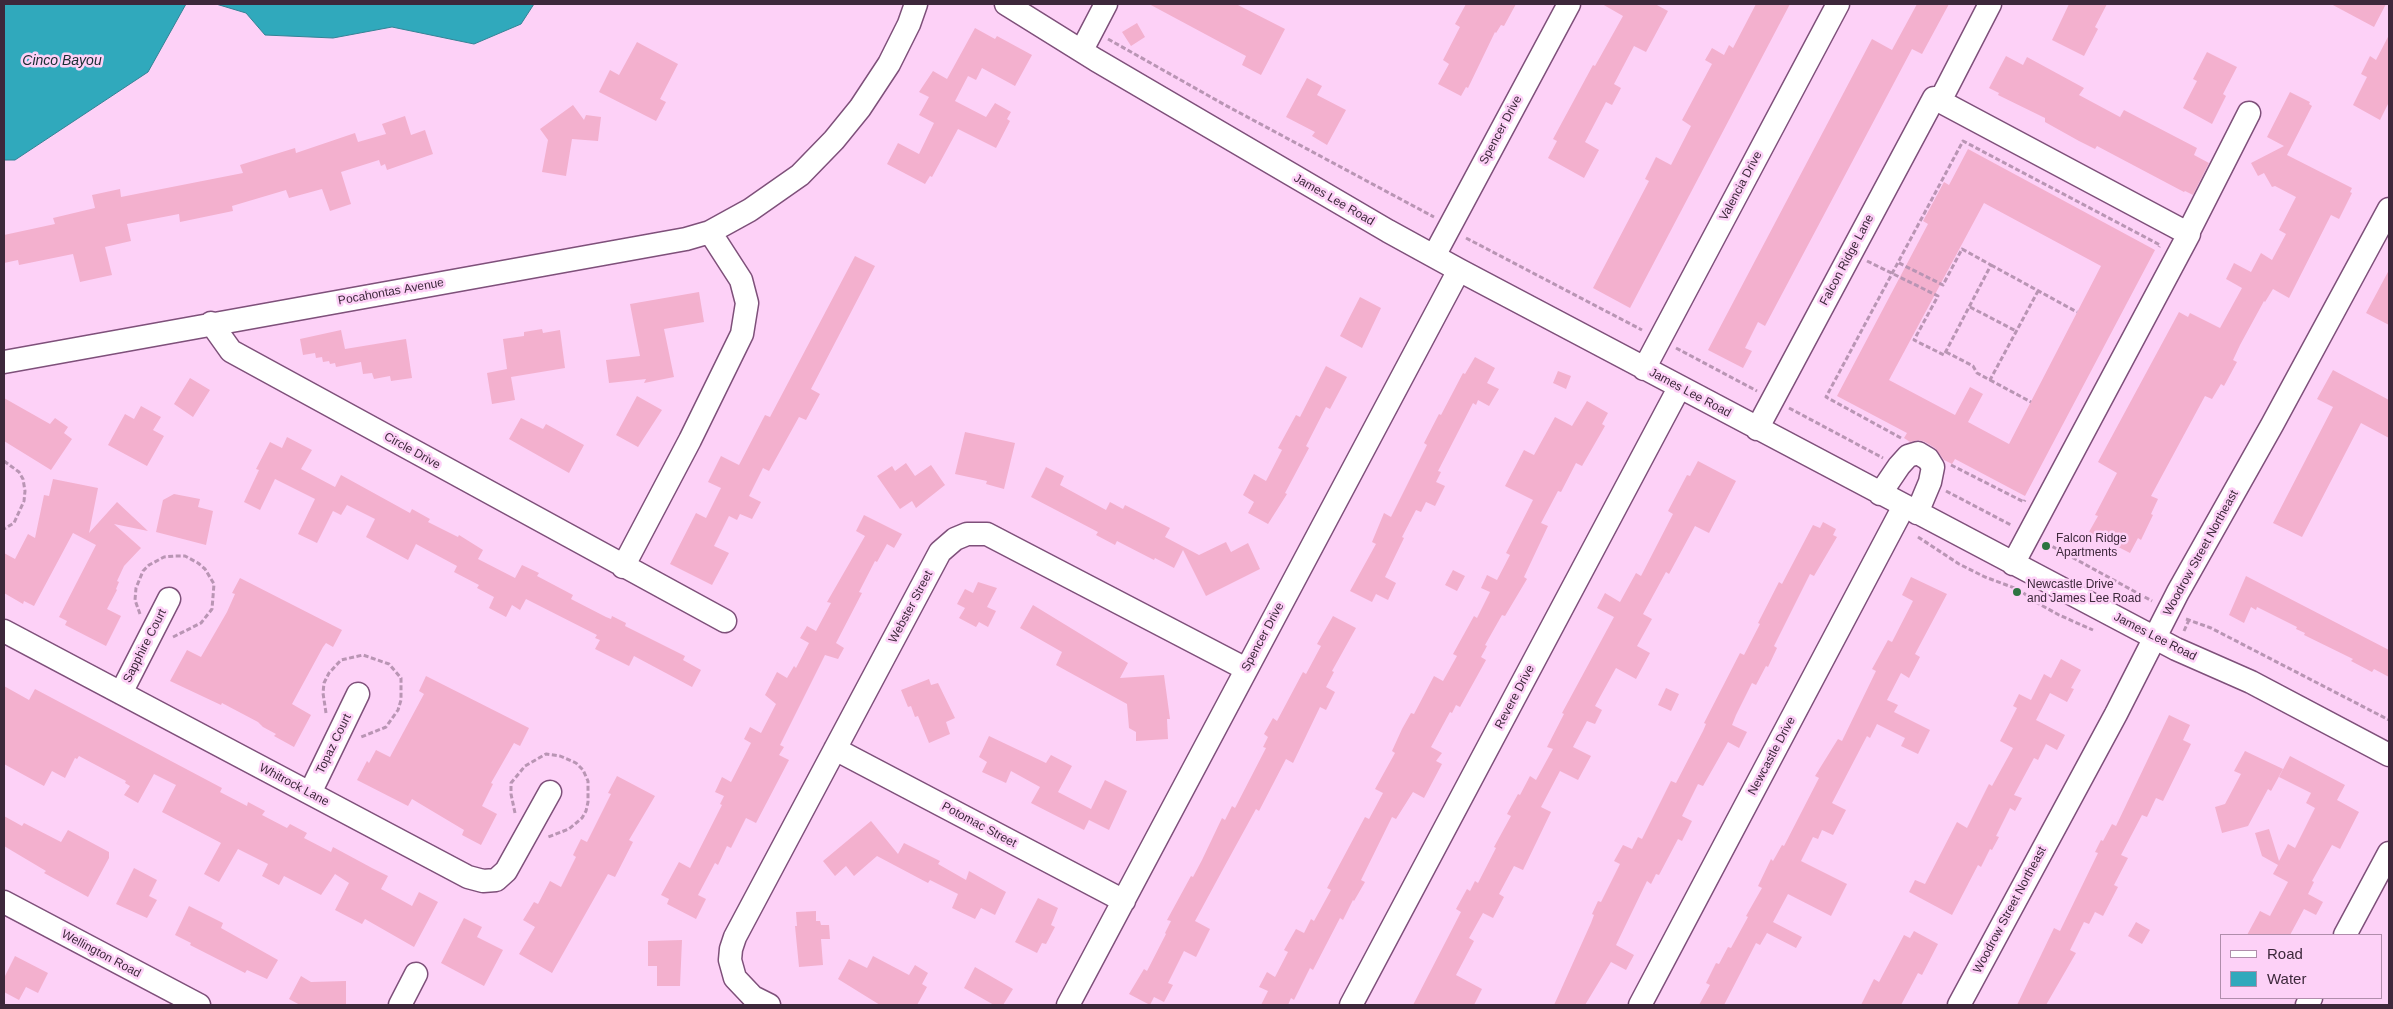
<!DOCTYPE html>
<html>
<head>
<meta charset="utf-8">
<style>
	body { margin:0 }
	#map { position:relative; width:2393px; height:1009px; overflow:hidden; background:#fdd1f7; font-family:Arial,sans-serif }
	canvas { display:block }
	.frame { position:absolute; inset:0; border:5px solid #3d283b; pointer-events:none }
	.legend { position:absolute; left:2220px; top:934px; width:162px; height:65px; box-sizing:border-box; background:#fdd1f7; border:1px solid #b08dac; margin:0; padding:6px 9px; list-style:none; font-size:15px; color:#3d283b }
	.legend li { display:flex; align-items:center; gap:10px; height:25px }
	.legend b { width:25px; border:1px solid #b08dac }
</style>
</head>
<body>
<div id="map">
<canvas width="2393" height="1009"></canvas>
<div class="frame"></div>
<ul class="legend">
<li><b style="height:6px;background:#fff"></b>Road</li>
<li><b style="height:14px;background:#30a9bc"></b>Water</li>
</ul>
</div>
<script>
const ctx = document.querySelector('canvas').getContext('2d');
ctx.lineJoin = 'round';
function paint(path, color) { ctx.fillStyle = color; ctx.fill(path, 'evenodd'); }
const toPath = rows => new Path2D(rows.map(r => 'M' + r).join(''));
function strokePath(path, color, width, dash) { ctx.strokeStyle = color; ctx.lineWidth = width; ctx.lineCap = dash ? 'butt' : 'round'; ctx.setLineDash(dash || []); ctx.stroke(path); }
function drawText(font, color, halo, rows, align = 'center') {
  ctx.font = font + ' Arial,sans-serif'; ctx.lineWidth = 5; ctx.setLineDash([]); ctx.textBaseline = 'middle'; ctx.strokeStyle = halo; ctx.fillStyle = color; for (const [text, x, y, turn = 0] of rows) {
    ctx.save(); ctx.translate(x, y); ctx.rotate((+turn || 0) * Math.PI / 180); ctx.textAlign = isNaN(turn) ? turn : align; if (halo) ctx.strokeText(text, 0, 0); ctx.fillText(text, 0, 0); ctx.restore();
  }
}
const water = toPath([
	[4,4,186,4,148,72,15,160,4,160,4,4],
	[216,4,534,4,521,24,474,44,392,27,333,38,265,35,246,13,216,4]
]);
paint(water, '#30a9bc');
strokePath(water, '#348295', 1);
paint(toPath([
	[1149,4,1236,4,1285,29,1261,75,1242,65,1246,56],
	[1466,4,1516,4,1504,26,1501,25,1496,33,1495,32,1468,88,1466,87,1461,96,1438,84,1449,64,1443,60,1460,27,1455,24],
	[1602,4,1655,4,1668,11,1646,52,1634,46,1614,84,1621,88,1612,105,1606,102,1585,142,1599,150,1584,178,1548,158,1557,141,1553,139,1593,65,1595,66,1623,16],
	[1756,4,1790,4,1630,308,1593,288,1649,181,1645,179,1656,157,1671,165,1691,126,1682,120,1712,64,1705,60,1712,48,1724,55,1729,45,1733,48],
	[1917,4,1949,4,1922,54,1912,49,1765,326,1758,322,1745,348,1752,351,1743,368,1708,350,1872,39,1892,50],
	[2069,4,2107,4,2095,27,2098,29,2084,56,2052,40],
	[2331,4,2386,4,2374,27],
	[1137,23,1145,37,1131,46,1122,32],
	[975,28,995,39,997,36,1032,55,1015,86,982,68,976,80,968,76,955,101,986,117,995,103,1011,112,1007,119,1010,121,996,148,958,129,932,177,930,176,925,184,887,164,898,143,919,154,934,123,919,115,929,97,919,92,933,71,947,79],
	[2389,35,2389,102,2380,120,2353,105,2367,77,2361,74,2370,56,2376,60],
	[637,42,678,64,660,99,666,102,656,121,599,92,610,70,619,75],
	[2207,52,2237,67,2223,94,2226,96,2212,124,2183,108,2197,81,2193,79],
	[2006,56,2023,65,2027,57,2084,88,2079,95,2120,117,2124,110,2197,148,2194,155,2209,163,2193,195,2185,191,2184,192,2097,146,2095,149,2079,141,2045,122,2045,118,1998,95,1999,93,1989,88],
	[1307,78,1322,86,1317,95,1346,110,1327,145,1312,136,1315,132,1286,117],
	[2290,92,2310,102,2309,104,2312,106,2287,155,2352,188,2350,192,2352,193,2339,219,2331,215,2289,298,2273,289,2265,302,2264,301,2240,345,2233,360,2237,362,2224,386,2221,384,2212,399,2205,396,2151,496,2158,499,2151,514,2153,515,2141,540,2138,538,2130,553,2089,532,2098,516,2095,515,2117,473,2098,462,2179,312,2188,317,2190,313,2220,328,2242,288,2226,279,2234,263,2251,272,2261,253,2272,260,2286,234,2279,230,2296,197,2275,186,2272,187,2264,173,2258,176,2251,163,2284,146,2267,137],
	[573,105,584,120,586,115,601,117,598,141,572,139,566,176,542,172,548,140,540,129],
	[405,116,411,135,425,130,433,154,387,170,385,164,381,166,379,160,341,172,351,204,330,211,322,189,289,198,286,190,232,206,233,211,180,222,179,214,127,224,131,241,105,247,112,275,80,282,73,254,19,265,18,260,4,263,4,235,55,224,53,218,95,208,92,195,120,189,121,197,243,173,240,165,295,148,296,153,355,133,358,142,386,134,382,124],
	[1968,149,2155,250,2025,496,1955,459,1952,464,1944,460,1935,448,1925,442,1919,440,1910,442,1904,438,1907,433,1837,396,1928,224,1923,221,1944,182,1949,185],
	[1984,203,2101,266,2009,444,1968,422,1983,394,1970,387,1955,415,1889,380],
	[855,256,875,266,811,389,820,394,806,420,799,417,769,471,763,468,749,496,761,502,752,519,740,514,737,520,729,516,714,546,729,553,712,585,670,564,696,513,706,518,721,488,708,482,721,456,739,465,765,415,770,417],
	[2389,270,2389,325,2366,313],
	[699,292,704,322,664,329,674,377,644,383,646,379,609,383,606,360,640,356,630,304],
	[1360,297,1381,308,1362,348,1340,336],
	[542,329,543,333,560,330,565,368,511,377,515,400,492,404,487,373,507,369,503,339,524,336,524,332],
	[341,330,345,349,406,339,412,378,391,381,390,376,374,379,372,373,363,374,361,362,336,367,335,363,330,364,329,361,323,362,322,357,316,358,315,353,303,355,300,339],
	[1475,357,1495,368,1487,383,1499,389,1489,406,1478,400,1476,405,1473,403,1438,471,1441,472,1436,482,1445,486,1435,506,1426,502,1421,512,1416,510,1402,537,1404,538,1385,577,1396,583,1388,600,1376,594,1372,602,1350,591,1376,544,1372,542,1384,513,1391,517,1427,445,1424,443,1439,414,1441,415,1463,373,1465,374],
	[1326,366,1347,377,1330,409,1326,407,1306,446,1309,448,1285,493,1287,494,1268,524,1248,513,1254,502,1243,495,1254,474,1266,481,1282,450,1278,448,1296,415,1300,417],
	[2333,370,2389,400,2389,438,2361,423,2302,537,2273,523,2333,407,2317,399],
	[1558,371,1571,376,1566,389,1553,383],
	[190,378,210,390,193,417,174,404],
	[637,396,662,410,638,447,616,435],
	[4,398,50,424,55,418,68,427,64,433,72,439,51,470,4,441],
	[1587,401,1608,413,1602,424,1605,426,1582,466,1576,463,1561,492,1558,491,1541,523,1548,526,1524,577,1527,579,1505,616,1502,615,1485,645,1487,646,1481,657,1486,660,1460,707,1456,705,1452,713,1450,712,1431,747,1442,753,1436,761,1442,764,1424,798,1413,792,1396,819,1392,817,1361,880,1365,882,1354,901,1353,900,1343,920,1340,918,1313,970,1310,968,1294,1000,1291,998,1288,1005,1261,1005,1268,991,1259,987,1267,972,1275,977,1288,952,1284,950,1296,929,1304,933,1311,919,1314,921,1331,890,1327,888,1365,817,1369,819,1383,793,1375,789,1395,753,1392,751,1402,729,1411,713,1414,714,1434,676,1443,681,1457,656,1453,654,1474,616,1477,618,1490,592,1481,588,1487,575,1497,580,1510,555,1506,553,1533,500,1505,486,1524,450,1534,455,1555,417,1572,426],
	[141,406,161,417,153,430,164,436,147,466,108,445,125,414,134,419],
	[521,418,543,429,546,424,584,445,569,473,509,439],
	[965,432,1015,443,1004,489,986,484,987,481,955,474],
	[287,437,312,450,301,469,335,487,341,475,410,513,412,509,430,519,428,522,458,537,459,535,483,550,478,559,515,578,522,565,539,573,537,576,573,595,571,599,606,617,611,619,612,616,626,623,625,626,685,656,683,660,701,670,692,687,634,656,629,666,595,649,600,640,595,638,597,635,526,599,520,610,512,605,506,617,489,608,494,597,477,588,479,585,454,572,457,566,416,544,408,560,366,537,375,519,347,505,341,515,333,511,317,543,298,534,315,499,275,479,260,510,244,502,259,470,256,469,270,442,282,448],
	[1698,461,1736,481,1709,533,1695,526,1669,574,1666,572,1643,614,1652,619,1637,646,1650,653,1636,679,1616,668,1595,706,1602,710,1595,724,1587,721,1573,747,1591,756,1578,780,1560,771,1541,807,1551,812,1523,870,1514,866,1499,894,1504,897,1493,918,1483,913,1469,938,1474,941,1456,975,1482,989,1474,1005,1413,1005,1461,912,1456,909,1467,889,1470,891,1475,881,1478,883,1496,848,1494,847,1511,816,1507,814,1518,794,1520,795,1530,776,1536,780,1553,749,1547,747,1564,714,1562,713,1614,617,1597,608,1605,593,1620,602,1636,573,1641,576,1673,514,1668,511,1687,475,1690,476],
	[906,463,915,476,931,465,945,485,916,508,912,501,900,509,877,476,892,466,895,471],
	[1046,467,1064,476,1060,485,1106,510,1110,502,1123,509,1125,505,1170,528,1165,537,1199,555,1226,542,1231,552,1248,543,1260,569,1206,596,1183,550,1174,568,1155,558,1154,560,1117,541,1115,545,1096,535,1098,532,1031,497],
	[53,479,98,488,89,533,117,502,148,531,114,524,141,548,124,566,117,581,119,582,116,589,117,590,107,609,121,616,106,646,65,625,67,621,59,617,96,545,73,533,34,606,24,601,23,604,4,593,4,553,15,559,28,534,35,538,44,495,49,496],
	[174,494,200,499,198,507,213,511,206,545,156,532,163,500],
	[864,515,902,534,894,548,887,544,877,562,875,561,859,592,862,593,836,643,844,648,838,659,825,655,780,745,784,747,779,755,789,760,756,823,746,818,731,848,727,846,718,865,715,863,698,895,706,899,696,919,667,904,669,899,661,895,679,862,690,868,722,805,720,804,724,796,715,792,722,777,731,782,751,743,744,739,750,727,761,733,776,704,765,695,777,672,787,678,794,666,796,668,809,643,800,638,807,626,816,631,831,603,827,602,865,536,856,531],
	[1823,522,1836,529,1833,535,1837,537,1814,576,1810,574,1774,646,1777,648,1768,667,1766,666,1756,685,1752,683,1736,715,1732,725,1747,732,1739,748,1728,742,1703,786,1698,784,1682,816,1692,821,1682,841,1678,839,1659,875,1656,874,1651,884,1647,881,1616,945,1634,955,1626,970,1611,962,1585,1005,1554,1005,1591,923,1594,915,1592,914,1598,901,1601,902,1620,864,1614,861,1623,845,1632,849,1638,837,1642,839,1671,781,1676,783,1703,731,1706,724,1704,723,1740,653,1744,655,1760,624,1758,623,1779,582,1782,584,1813,525,1820,528],
	[1453,570,1465,576,1457,591,1445,585],
	[2246,576,2389,650,2389,677,2374,669,2372,672,2351,661,2353,659,2304,635,2305,633,2296,629,2297,627,2257,607,2256,610,2251,607,2244,623,2229,615],
	[1911,577,1947,594,1915,654,1920,657,1909,678,1901,673,1887,700,1898,705,1894,712,1930,730,1918,754,1901,746,1905,738,1877,724,1870,738,1867,736,1832,803,1846,810,1833,835,1822,830,1818,839,1813,837,1801,861,1847,884,1831,916,1788,894,1773,922,1802,937,1796,948,1767,933,1760,945,1756,943,1724,1005,1699,1005,1710,985,1706,983,1716,963,1719,964,1728,947,1731,948,1748,917,1746,916,1762,888,1758,886,1771,859,1773,861,1782,845,1784,846,1819,778,1815,776,1838,739,1842,741,1876,671,1872,669,1877,660,1888,640,1892,642,1913,601,1902,595],
	[240,578,342,630,333,647,326,643,323,647,292,704,311,715,294,747,274,736,276,734,263,727,258,722,222,703,221,705,170,681,187,650,201,657,227,612,235,594,232,593],
	[978,582,997,588,987,607,996,611,988,627,979,622,976,627,959,618,965,608,957,604,965,589,973,593],
	[1033,605,1128,663,1120,678,1164,675,1170,719,1167,719,1168,739,1136,741,1136,732,1129,728,1127,704,1056,665,1062,652,1020,628],
	[1333,616,1356,628,1332,671,1334,672,1326,687,1335,692,1326,710,1320,707,1293,763,1286,759,1259,811,1256,809,1222,871,1195,921,1210,929,1196,957,1184,951,1168,983,1173,985,1164,1002,1154,997,1150,1005,1129,994,1144,969,1147,971,1166,934,1165,933,1171,921,1167,920,1191,876,1193,877,1202,860,1222,818,1225,820,1232,806,1235,808,1266,748,1263,747,1268,737,1264,734,1273,718,1277,721,1303,672,1306,674,1321,646,1317,644],
	[2061,659,2081,670,2071,688,2074,689,2067,702,2050,693,2036,720,2065,735,2057,750,2046,744,2038,760,2034,758,2014,795,2022,798,2015,811,2010,808,1996,836,1999,837,1992,850,1990,849,1981,867,1978,865,1952,915,1909,892,1915,880,1925,884,1957,822,1967,828,1989,784,1992,786,2013,748,2000,741,2017,708,2013,706,2019,694,2031,700,2044,674,2051,678],
	[426,676,529,728,520,746,514,743,491,783,493,784,482,806,497,814,481,845,462,835,464,830,412,799,408,806,357,780,367,761,369,763,376,750,390,757,424,694,419,691],
	[929,679,931,685,938,683,955,718,946,722,950,734,929,743,918,716,915,717,911,706,908,707,901,690],
	[4,686,29,700,35,689,222,788,220,792,247,806,248,802,265,811,262,815,287,828,290,824,307,833,304,838,331,852,333,847,372,868,388,876,381,889,412,906,419,892,438,902,414,947,365,919,362,924,335,910,349,883,335,874,321,895,284,876,279,885,262,876,268,864,238,849,219,882,204,874,221,843,162,812,176,785,154,774,138,803,124,795,130,786,125,783,126,781,79,756,77,759,75,758,65,778,52,771,44,786,4,764],
	[1666,688,1679,694,1671,711,1658,705],
	[2169,715,2190,725,2183,740,2191,744,2163,801,2156,798,2147,817,2142,815,2121,855,2128,858,2114,885,2118,887,2103,916,2095,912,2089,924,2084,922,2070,950,2076,953,2046,1005,2017,1005,2054,928,2060,931,2098,853,2095,852,2101,840,2103,841,2112,824,2116,826],
	[989,736,1046,763,1051,755,1072,766,1058,792,1091,809,1105,780,1127,791,1109,830,1089,820,1084,830,1031,803,1040,787,1011,771,1006,783,982,772,987,762,979,757],
	[2245,751,2283,769,2271,791,2268,789,2248,826,2222,833,2215,807,2225,804,2241,774,2234,771],
	[2290,756,2345,785,2337,800,2359,812,2340,849,2332,845,2312,881,2314,882,2308,894,2323,902,2316,915,2304,909,2290,935,2247,935,2260,911,2270,916,2288,882,2273,874,2278,865,2262,856,2255,833,2269,829,2279,861,2288,844,2295,848,2315,808,2306,803,2311,793,2279,777],
	[617,776,655,796,629,840,633,842,615,877,608,874,552,973,519,954,535,927,523,920,534,902,538,904,550,881,561,887,576,857,573,855,581,839,587,842,611,794,608,793],
	[4,816,22,826,24,823,61,842,68,830,109,852,109,858,88,897,44,873,46,871,4,846],
	[871,821,898,854,904,843,940,861,938,864,966,880,969,871,1006,892,995,915,981,908,975,919,952,908,958,894,930,880,928,883,877,856,854,876,846,866,835,876,823,861],
	[134,868,157,880,149,896,157,900,147,918,116,904],
	[1038,898,1058,908,1051,925,1055,927,1046,944,1042,943,1037,953,1015,942],
	[189,906,223,923,221,928,278,960,267,979,247,970,245,973,190,945,191,943,175,935],
	[816,911,816,921,820,921,821,925,829,925,830,939,821,939,823,965,799,967,795,926,797,926,796,912],
	[464,918,482,927,477,937,503,950,484,986,441,963],
	[2136,922,2150,930,2142,944,2128,936],
	[1914,931,1938,944,1922,975,1918,973,1901,1005,1861,1005,1874,979,1879,982,1904,935,1910,938],
	[682,940,680,986,657,986,657,966,648,966,648,941],
	[15,956,48,973,38,993,26,987,19,1000,4,992,4,978],
	[873,956,909,975,915,965,928,973,922,984,927,987,917,1005,880,1005,838,979,849,959,867,968],
	[975,967,1013,989,1003,1005,994,1005,964,988],
	[301,976,311,982,346,981,346,1005,300,1005,289,999]
]), '#f3b0ce');
const minor = toPath([
	[1006,4,1096,60,1388,231,1459,270,2176,649,2251,682,2389,755],
	[1082,50,1106,4],
	[1940,101,1990,4],
	[2188,233,2249,113],
	[1434,256,1569,4],
	[211,323,231,351,725,621],
	[4,362,686,239,710,232,750,210,800,175,834,140,860,108,889,64,909,24,916,4],
	[1644,369,1838,4],
	[1757,429,1934,98,2189,234,2013,564],
	[1880,494,1899,466,1908,456,1918,453,1928,459,1933,467,1930,482,1917,513],
	[623,567,690,440,742,334,747,303,741,280,710,232],
	[4,631,468,877,483,881,496,880,506,871,550,792],
	[121,693,169,599],
	[835,749,1124,901],
	[310,793,358,694],
	[4,902,199,1005],
	[2345,935,2389,853],
	[400,1005,416,974],
	[769,1005,753,997,735,978,730,960,731,949,735,937,940,552,955,539,967,534,987,534,1246,669],
	[1068,1005,1459,270],
	[1351,1005,1679,388],
	[1640,1005,1904,506],
	[1959,1005,2116,714,2178,592,2272,425,2389,209],
	[2307,1005,2311,998]
]);
strokePath(minor, '#7e507a', 25);
strokePath(toPath([
	[1108,39,1225,105,1434,217],
	[1466,238,1642,330],
	[1867,261,1938,296,1914,340,1944,355,1991,265,1962,249,1943,285,1897,262],
	[1991,265,2077,312],
	[1970,307,2016,331],
	[1676,348,1757,391],
	[1946,352,1973,366,1977,373,1990,380,2038,291],
	[1990,380,2031,402],
	[1789,408,1883,458],
	[1901,438,1826,397,1963,141,2160,245,2159,247],
	[4,461,19,472,23,479,25,491,24,501,14,523,4,529],
	[1951,465,2024,502,2025,500],
	[1946,491,2011,525],
	[1918,537,1959,564,1985,577,2020,590,2032,600,2059,615,2093,630],
	[2046,543,2152,601],
	[140,614,135,600,136,588,143,571,149,565,164,557,175,556,185,556,198,563,205,569,214,584,212,609,201,623,173,637],
	[2186,619,2211,628,2389,720],
	[2184,631,2189,620],
	[326,713,323,693,324,683,329,673,341,660,363,655,389,664,401,678,401,700,398,710,386,727,361,737],
	[515,813,511,794,511,783,525,766,546,754,560,756,576,763,583,770,588,781,588,802,586,811,582,818,569,829,548,837]
]), '#b995b4', 3, [5, 2.5]);
strokePath(minor, '#fff', 22);
for (const [x, y, r, color] of [
	[2046,546,5,"#2d7441"],
	[2017,592,5,"#2d7441"]
]) { const dot = new Path2D(); dot.arc(x, y, r, 0, 2 * Math.PI); ctx.fillStyle = color; ctx.fill(dot); strokePath(dot, '#fdd1f7', 2); }
drawText('12px', '#3d283b', '#fdd1f7', [
	["Spencer Drive",1501,130,-62],
	["Valencia Drive",1741,186,-62],
	["James Lee Road",1334,200,30],
	["Falcon Ridge Lane",1847,260,-62],
	["Pocahontas Avenue",391,292,-10],
	["James Lee Road",1690,393,28],
	["Circle Drive",412,451,29],
	["Woodrow Street Northeast",2201,553,-61],
	["Webster Street",911,607,-62],
	["Spencer Drive",1263,637,-62],
	["James Lee Road",2155,637,27],
	["Sapphire Court",145,646,-63],
	["Revere Drive",1515,697,-62],
	["Topaz Court",334,744,-64],
	["Newcastle Drive",1772,756,-62],
	["Whitrock Lane",294,785,28],
	["Potomac Street",979,825,28],
	["Woodrow Street Northeast",2010,910,-62],
	["Wellington Road",101,954,28]
]);
drawText('12px', '#3d283b', '#fdd1f7', [
	["Falcon Ridge",2056,539],
	["Apartments",2056,553],
	["Newcastle Drive",2027,585],
	["and James Lee Road",2027,599]
], 'left');
drawText('italic 14px', '#192d31', '#fdd1f7', [
	["Cinco Bayou",62,61]
]);
</script>
</body>
</html>
